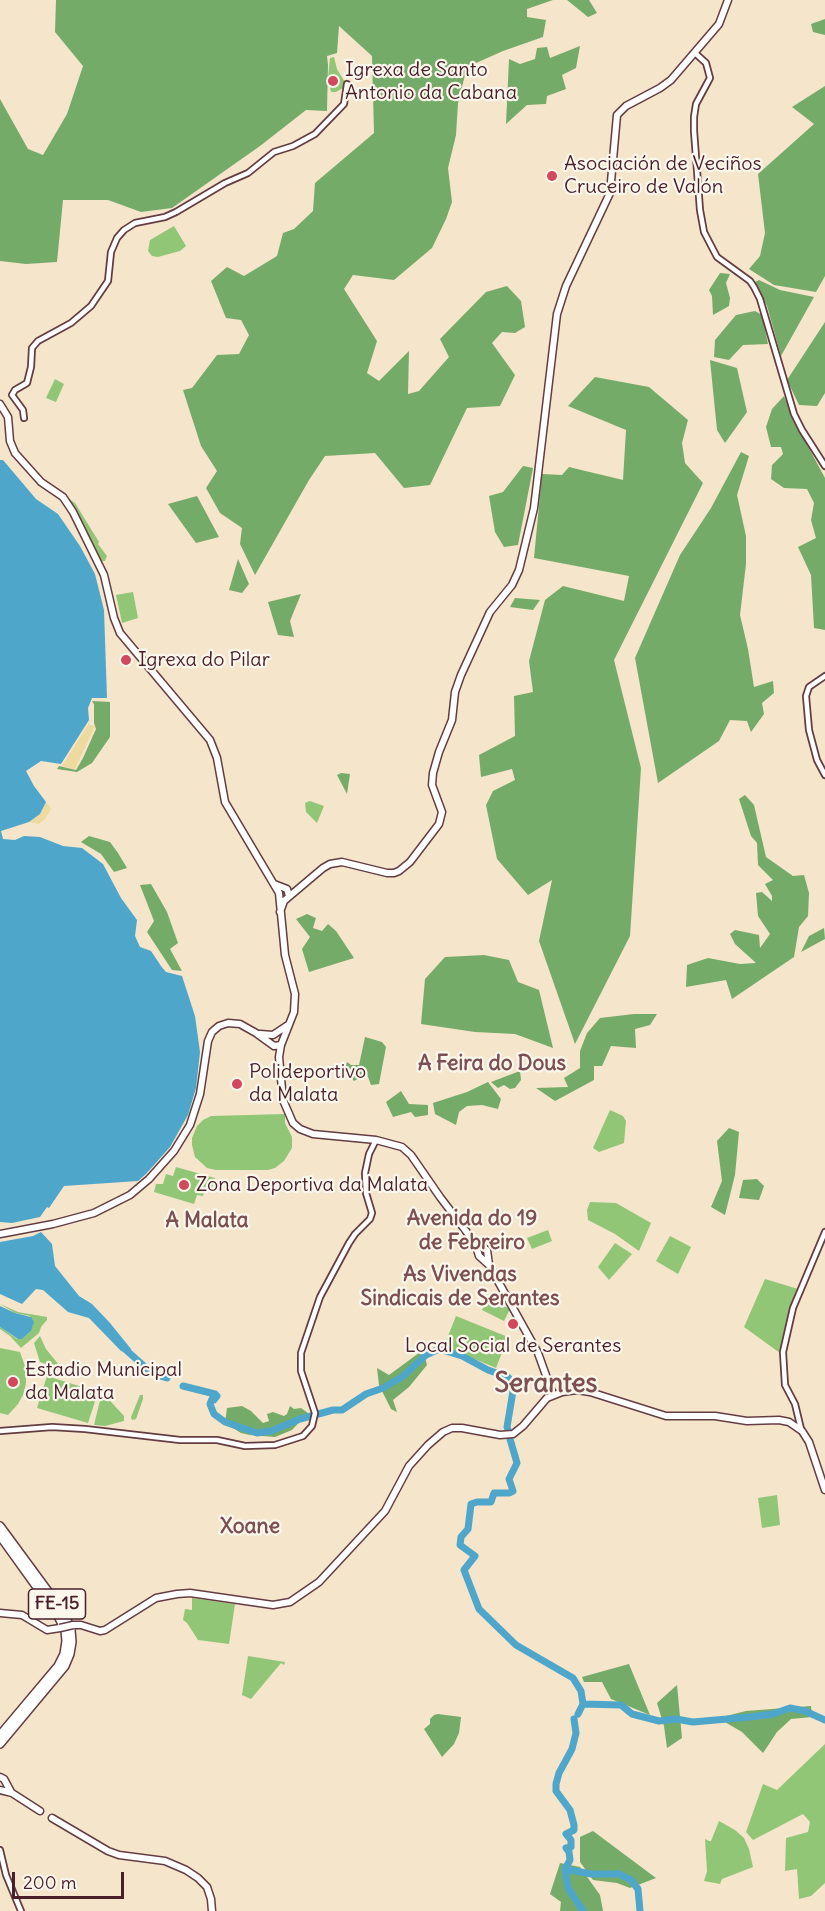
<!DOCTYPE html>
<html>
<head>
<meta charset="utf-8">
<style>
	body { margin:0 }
	#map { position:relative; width:825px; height:1911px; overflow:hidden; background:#f4e5cb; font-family:Delius,sans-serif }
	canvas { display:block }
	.scale { position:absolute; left:12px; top:1872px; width:112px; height:27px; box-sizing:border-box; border:3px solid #4a1f2b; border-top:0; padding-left:8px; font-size:18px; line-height:21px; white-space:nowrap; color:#4a1f2b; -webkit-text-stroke:4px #fbf7ec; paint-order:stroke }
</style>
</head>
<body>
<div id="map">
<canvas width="825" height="1911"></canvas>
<div class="scale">200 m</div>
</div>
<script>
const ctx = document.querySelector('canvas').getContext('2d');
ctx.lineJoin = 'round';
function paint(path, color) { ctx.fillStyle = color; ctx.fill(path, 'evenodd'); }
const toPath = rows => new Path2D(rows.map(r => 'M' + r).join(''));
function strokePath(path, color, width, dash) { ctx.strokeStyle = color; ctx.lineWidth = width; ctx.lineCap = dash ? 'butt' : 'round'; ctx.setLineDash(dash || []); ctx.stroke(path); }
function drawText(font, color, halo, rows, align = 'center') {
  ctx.font = font + ' Delius,sans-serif'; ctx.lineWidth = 4.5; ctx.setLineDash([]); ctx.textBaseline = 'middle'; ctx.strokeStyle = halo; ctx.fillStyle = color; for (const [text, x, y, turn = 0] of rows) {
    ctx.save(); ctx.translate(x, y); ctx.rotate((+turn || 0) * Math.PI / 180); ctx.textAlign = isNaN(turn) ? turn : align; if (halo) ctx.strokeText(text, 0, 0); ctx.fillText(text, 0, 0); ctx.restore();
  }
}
paint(toPath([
	[334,57,337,69,346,84,345,87,336,92,331,92,328,77,330,58],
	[174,226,186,246,180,251,165,255,158,257,152,256,148,251,150,240],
	[55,379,64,384,56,402,46,398],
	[68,498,75,503,99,542,98,544,107,556,105,561,100,561],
	[133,592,138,618,122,623,116,595],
	[310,801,324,806,317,823,306,812,305,803],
	[610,1110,623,1116,626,1121,624,1143,599,1152,593,1148],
	[285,1114,285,1123,292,1137,292,1148,284,1161,275,1168,268,1170,216,1170,207,1168,195,1157,192,1145,192,1138,197,1126,203,1120,211,1116],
	[176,1167,215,1178,212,1188,206,1186,203,1196,197,1195,194,1204,154,1192,156,1184,163,1184,166,1174,173,1176],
	[590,1202,616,1203,651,1223,639,1251,615,1234,588,1220,587,1210],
	[548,1230,552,1241,532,1249,527,1238],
	[670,1236,691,1247,678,1274,656,1261],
	[615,1243,632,1254,609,1280,598,1267],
	[765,1279,798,1289,789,1309,780,1353,744,1327],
	[488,1298,510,1309,504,1321,482,1310],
	[0,1304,18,1312,47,1317,47,1320,41,1327,39,1333,21,1348,10,1336,0,1329,0,1327,17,1339,23,1338,30,1332,33,1324,30,1316,15,1313],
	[456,1316,508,1337,496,1368,444,1346],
	[40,1336,46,1349,64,1371,40,1362,34,1343],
	[0,1348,20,1352,26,1369,26,1383,23,1395,18,1404,8,1415,0,1413],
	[47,1376,98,1392,88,1423,37,1408],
	[102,1392,124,1416,124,1421,105,1426,94,1425],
	[140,1395,143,1395,143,1399,136,1419,132,1420,131,1417],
	[777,1495,780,1525,762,1528,758,1498],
	[192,1598,235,1604,229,1644,198,1640,187,1623,183,1620,185,1609,192,1610],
	[248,1656,285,1662,284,1665,281,1663,251,1699,242,1695],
	[825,1744,825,1883,811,1896,799,1899,797,1869,785,1871,786,1838,808,1832,810,1822,803,1814,753,1840,746,1832,763,1784,777,1790],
	[719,1821,735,1830,744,1838,749,1849,753,1867,722,1879,720,1884,704,1881,707,1871,705,1839,709,1841,711,1841]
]), '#92c677');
paint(toPath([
	[56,0,553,0,527,9,527,17,546,20,543,37,503,51,467,67,458,103,456,135,448,168,452,202,446,219,432,248,394,280,353,275,344,289,377,341,367,373,379,381,409,351,408,394,419,391,449,357,440,339,486,292,507,286,521,301,525,327,515,333,502,332,492,343,515,375,500,406,467,408,430,485,404,488,375,453,325,456,309,480,255,575,240,544,242,528,220,513,206,488,217,471,201,446,183,390,192,388,217,355,239,354,249,335,241,320,226,318,211,281,227,267,244,276,277,256,283,233,294,229,313,211,315,183,374,133,372,56,339,26,337,53,327,56,328,65,327,111,306,110,260,146,172,208,141,212,108,200,63,200,57,262,26,264,0,261,0,99,28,149,43,155,67,114,83,66,55,32],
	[567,0,589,0,597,13,588,17],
	[825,19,825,35,813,32,811,24],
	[580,46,576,68,562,75,566,89,547,96,546,104,527,105,506,124,509,59,520,64,535,59,537,48,547,47,550,58],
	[825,86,825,276,816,292,774,285,749,269,760,256,765,233,758,174,814,124,792,107],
	[720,273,730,274,726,283,730,298,729,306,713,315,712,296,709,290],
	[759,280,780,290,814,297,781,356,767,306,755,282],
	[755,311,762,315,768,344,743,345,729,360,714,357,715,340,736,315],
	[825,322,825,393,817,406,799,405,787,380],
	[710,360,737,368,747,412,725,443,717,430],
	[595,377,649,387,688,420,682,443,685,463,703,483,614,660,641,768,630,936,575,1044,539,941,552,880,528,895,497,859,486,805,493,791,515,780,512,769,481,777,479,755,515,736,514,696,533,692,529,661,545,600,563,586,624,601,629,576,534,558,542,474,562,475,569,467,623,480,626,430,568,406],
	[784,396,797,426,825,478,825,630,814,628,811,575,798,547,816,538,811,520,814,503,807,489,784,488,771,479,772,465,783,454,781,447,771,447,766,427,772,409],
	[741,452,749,456,737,495,746,536,746,564,740,615,748,649,754,687,773,681,774,693,762,703,764,714,751,732,747,721,730,720,719,741,658,783,635,658,680,555,711,508],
	[523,466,533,468,518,545,504,547,495,532,489,496,503,492],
	[197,496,219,537,196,543,168,504],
	[238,559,249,584,242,593,229,590],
	[301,594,290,621,294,637,278,635,268,602],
	[515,598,540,600,533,610,510,607],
	[92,701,110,702,110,737,92,763,77,772,57,769,59,766,76,770,83,758,96,729,94,723,94,704],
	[341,773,350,774,347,794,337,775],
	[745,795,754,805,766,857,793,876,804,875,809,893,808,916,799,927,794,957,732,999,726,980,686,987,687,965,708,958,740,964,756,963,735,944,730,934,735,930,759,935,760,948,770,934,758,916,756,893,762,892,772,901,772,896,765,884,773,880,758,865,757,843,751,836,739,799],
	[89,836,110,842,118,853,127,868,114,872,101,854,81,842],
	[151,884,167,912,178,943,170,949,182,971,172,970,147,932,154,921,140,885],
	[307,914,316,918,313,928,322,931,328,924,336,931,354,958,309,972,302,949,310,937,296,919],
	[824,928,825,939,801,952,809,936],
	[484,955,509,960,518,982,539,990,553,1048,515,1034,475,1032,421,1024,425,979,445,957],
	[634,1014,657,1014,650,1025,635,1029,636,1048,611,1046,602,1066,594,1066,594,1080,555,1101,536,1088,568,1087,564,1078,580,1068,580,1051,587,1033,600,1018],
	[365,1037,382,1042,386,1047,379,1084,371,1085,367,1074,354,1081,344,1070,347,1062,351,1065,359,1065],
	[520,1071,521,1080,515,1088,510,1089,504,1085,498,1088,491,1082],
	[488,1082,501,1099,498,1109,482,1105,467,1106,459,1112,456,1125,435,1114,433,1103,467,1092],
	[401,1091,409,1104,428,1105,428,1115,415,1117,411,1112,393,1117,386,1102],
	[729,1128,739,1132,735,1175,725,1215,711,1207,722,1181,717,1141],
	[757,1179,764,1186,759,1200,739,1198,743,1180],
	[423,1350,427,1365,409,1387,393,1400,397,1412,391,1409,379,1385,377,1368,389,1375],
	[242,1406,251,1411,263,1423,269,1421,267,1414,273,1412,284,1416,287,1414,290,1406,294,1409,301,1408,308,1413,292,1430,275,1437,250,1435,241,1433,225,1423,227,1408],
	[629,1664,650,1715,611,1699,602,1682,584,1682,582,1677],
	[677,1685,682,1738,667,1748,664,1726,657,1703],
	[811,1706,812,1717,791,1719,777,1732,763,1753,742,1732,718,1718,746,1711],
	[438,1714,461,1717,459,1733,454,1744,442,1757,424,1729,430,1724,430,1719,434,1715],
	[593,1831,656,1878,630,1888,617,1883,593,1880,580,1862,580,1837],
	[560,1863,580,1867,600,1895,603,1911,560,1911,561,1902,550,1894]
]), '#75ab68');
paint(toPath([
	[89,723,90,725,95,726,75,769,62,766],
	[46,802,51,809,45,819,39,824,29,822,40,814]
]), '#eeda9e');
paint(toPath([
	[0,460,3,460,36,499,58,514,80,546,95,574,104,610,107,698,92,698,88,708,89,720,61,764,41,761,26,771,34,786,46,802,40,814,29,822,1,831,3,839,15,840,24,836,40,837,63,846,82,848,103,864,121,898,137,920,135,936,140,947,151,951,161,966,166,972,182,976,195,1016,200,1052,196,1088,188,1115,170,1147,146,1174,138,1181,64,1186,49,1208,47,1207,40,1217,12,1223,0,1222],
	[41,1232,52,1244,55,1266,79,1296,92,1304,110,1323,131,1349,132,1355,121,1351,89,1318,68,1312,43,1290,36,1289,22,1304,0,1294,0,1242,33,1236],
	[0,1306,15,1313,31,1317,34,1322,31,1331,22,1339,18,1339,0,1327]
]), '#4ea6cb');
strokePath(toPath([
	[126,1350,153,1374,167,1378],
	[183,1386,215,1394,217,1396,214,1400,212,1399,210,1404,214,1414,225,1422,257,1433,271,1431,300,1419,333,1410,342,1410,366,1394,383,1388,402,1377,426,1355,439,1349,462,1356,488,1370,508,1377,514,1385,507,1427,508,1430],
	[510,1439,517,1463,509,1479,513,1491,509,1493,494,1493,491,1502,477,1502,471,1504,468,1529,461,1537,460,1545,475,1556,464,1570,479,1609,516,1645,573,1678,581,1691,583,1704,621,1705,632,1714,659,1721,676,1719,693,1722,750,1717,773,1714,790,1708,805,1711,825,1720],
	[578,1714,583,1704],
	[574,1719,576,1733,572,1749,559,1773,556,1784,556,1791,570,1810,574,1825,574,1830,566,1834,571,1840,571,1847,566,1848,569,1852,570,1860,565,1869,568,1888,583,1911],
	[565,1869,591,1874,619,1874,631,1880,638,1889,640,1911]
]), '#4ea6cb', 7);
const minor = toPath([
	[695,53,706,63,710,78,696,104,694,117,694,131,700,210,704,232,717,257,750,281,754,287,760,299,794,414,802,430,825,466],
	[24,418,23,410,12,395,15,390,27,383,31,367,32,348,38,341,71,323,91,306,108,281,111,252,117,238,124,230,135,223,165,217,176,212,225,183,248,173,274,152,293,146,315,134,344,104,347,84],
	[825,676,809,687,806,696,809,730,817,760,825,775],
	[801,1429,795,1404,785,1385,783,1352,793,1308,825,1232],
	[0,1431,52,1427,85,1429,180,1440,217,1440,245,1446,275,1445,303,1436,312,1426,315,1413,301,1371,301,1353,320,1297,349,1243,355,1234,370,1219,372,1213,366,1193,365,1173,369,1154,376,1140],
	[0,1850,6,1875,21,1911]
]);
const major = toPath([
	[0,404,8,417,10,441,15,453,41,482,63,497,73,512,104,575,114,618,120,633,210,740,217,758,225,802,279,893,285,955,295,994,294,1012,281,1045,279,1057,283,1100,293,1123,300,1129,313,1134,376,1140,402,1147,411,1155,440,1197,475,1243,487,1250,489,1265],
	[274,884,287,889,289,896],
	[280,912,284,901,291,895,323,868,330,864,342,862,387,873,394,873,399,871,410,862,439,824,442,812,432,785,433,773,439,752,452,720,455,692,461,675,490,612,512,585,519,570,534,508,557,314,566,286,610,193,617,115,626,106,660,88,671,80,719,24,728,0],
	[260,1034,273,1035,288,1025],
	[0,1234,53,1224,94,1213,130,1195,149,1179,174,1151,190,1125,200,1094,208,1041,212,1032,219,1026,228,1023,240,1024,256,1033,274,1046,281,1045],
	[475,1243,479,1256,489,1265,538,1353,553,1395],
	[0,1613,22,1615,47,1630,60,1628],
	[73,1625,81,1625,100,1631,105,1630,156,1598,177,1594,190,1593,273,1605,290,1602,319,1582,385,1511,409,1466,428,1445,443,1432,452,1428,462,1428,500,1435,513,1434,523,1426,547,1398,562,1392,577,1390,590,1392,666,1416,715,1416,747,1421,779,1420,789,1422,802,1431,809,1442,825,1490],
	[0,1777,4,1779,11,1792],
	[0,1790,12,1793,40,1811],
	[52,1818,108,1851,119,1855,165,1861,186,1870,198,1878,207,1887,211,1899,212,1911]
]);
const highway = toPath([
	[0,1526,64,1613,71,1630,72,1642,70,1654,65,1666,0,1744],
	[0,1536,59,1618,65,1630,66,1641,64,1654,58,1666,0,1735]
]);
strokePath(minor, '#643d43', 8);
strokePath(major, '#643d43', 9);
strokePath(highway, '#643d43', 10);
strokePath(minor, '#fff', 4.5);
strokePath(major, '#fff', 6);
strokePath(highway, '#fff', 7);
const majorBridge = toPath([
	[60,1628,73,1625]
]);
strokePath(majorBridge, '#643d43', 9, []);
strokePath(majorBridge, '#fff', 6);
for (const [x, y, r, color] of [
	[333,81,6,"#d1495b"],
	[552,176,6,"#d1495b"],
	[126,660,6,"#d1495b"],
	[237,1084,6,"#d1495b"],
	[184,1185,6,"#d1495b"],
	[513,1324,6,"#d1495b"],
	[13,1382,6,"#d1495b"]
]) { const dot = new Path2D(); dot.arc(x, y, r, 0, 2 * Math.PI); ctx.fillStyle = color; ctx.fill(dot); strokePath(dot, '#fbf7ec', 2); }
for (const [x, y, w] of [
	[57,1604,57]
]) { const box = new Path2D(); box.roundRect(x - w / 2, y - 15, w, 30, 4.5); ctx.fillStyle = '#fbf7ec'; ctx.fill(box); strokePath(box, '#4a1f2b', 1.5); }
drawText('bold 18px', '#4a1f2b', null, [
	["FE-15",57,1604]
]);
drawText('20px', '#4a1f2b', '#fbf7ec', [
	["Igrexa de Santo",345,70],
	["Antonio da Cabana",345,93],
	["Asociación de Veciños",564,164],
	["Cruceiro de Valón",564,187],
	["Igrexa do Pilar",138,660],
	["Polideportivo",249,1072],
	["da Malata",249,1095],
	["Zona Deportiva da Malata",196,1185],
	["Local Social de Serantes",513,1346,"center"],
	["Estadio Municipal",25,1370],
	["da Malata",25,1393]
], 'left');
drawText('bold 21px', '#7c4f52', '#fbf7ec', [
	["A Feira do Dous",492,1064],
	["Avenida do 19",472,1219],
	["de Febreiro",472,1243],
	["A Malata",207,1221],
	["As Vivendas",460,1275],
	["Sindicais de Serantes",460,1299],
	["Xoane",250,1527]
]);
drawText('bold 26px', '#7c4f52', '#fbf7ec', [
	["Serantes",546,1385]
]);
</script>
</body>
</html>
